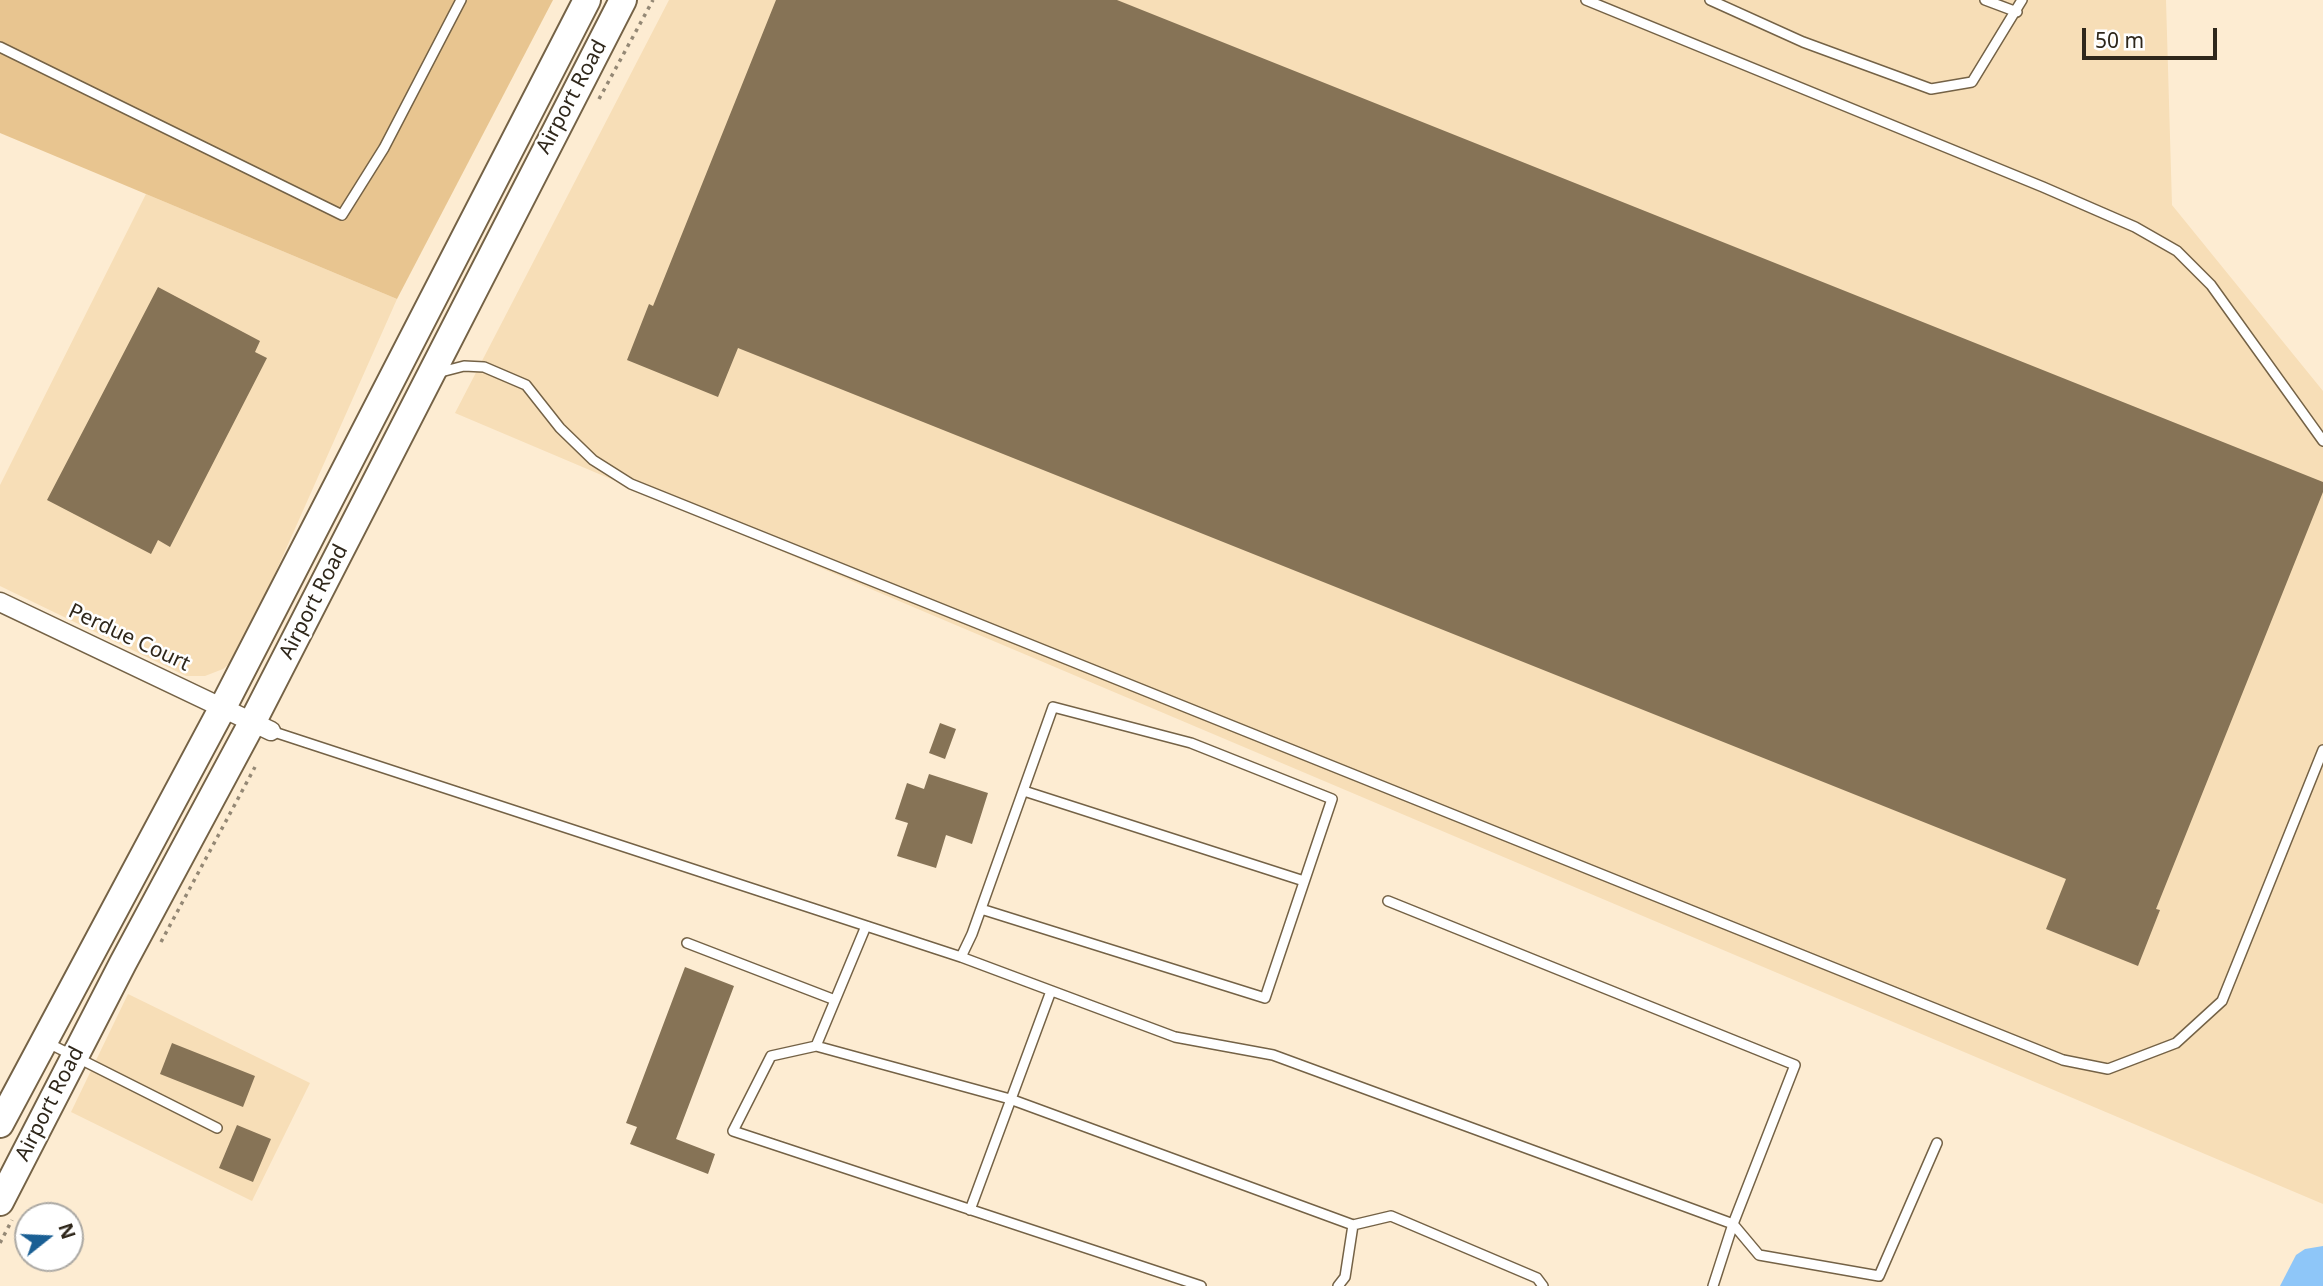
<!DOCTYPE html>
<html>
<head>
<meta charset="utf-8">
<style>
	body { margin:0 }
	#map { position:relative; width:2323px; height:1286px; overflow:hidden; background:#fdecd2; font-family:"Noto Sans",sans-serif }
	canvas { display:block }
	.north { position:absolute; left:14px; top:1202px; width:70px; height:70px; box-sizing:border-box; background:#fff; border:2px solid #aca9a4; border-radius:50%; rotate:72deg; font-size:19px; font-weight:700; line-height:28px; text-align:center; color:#2f271b }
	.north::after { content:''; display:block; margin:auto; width:24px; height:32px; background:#1a5f94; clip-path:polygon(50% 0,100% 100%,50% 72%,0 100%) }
	.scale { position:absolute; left:2082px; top:28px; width:135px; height:32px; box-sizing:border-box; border:4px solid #2f271b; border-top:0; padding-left:9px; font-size:21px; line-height:24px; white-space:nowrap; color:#2f271b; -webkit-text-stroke:5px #fff; paint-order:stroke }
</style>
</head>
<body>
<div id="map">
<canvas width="2323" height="1286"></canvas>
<div class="north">N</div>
<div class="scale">50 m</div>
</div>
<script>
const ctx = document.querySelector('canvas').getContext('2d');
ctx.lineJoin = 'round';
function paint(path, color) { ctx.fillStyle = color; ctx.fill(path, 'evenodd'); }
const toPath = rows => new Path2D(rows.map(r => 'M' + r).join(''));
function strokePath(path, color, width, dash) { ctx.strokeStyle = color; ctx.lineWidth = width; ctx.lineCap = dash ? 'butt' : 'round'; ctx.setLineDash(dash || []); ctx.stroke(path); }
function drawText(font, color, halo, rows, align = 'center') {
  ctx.font = font + ' "Noto Sans",sans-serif'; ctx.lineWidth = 5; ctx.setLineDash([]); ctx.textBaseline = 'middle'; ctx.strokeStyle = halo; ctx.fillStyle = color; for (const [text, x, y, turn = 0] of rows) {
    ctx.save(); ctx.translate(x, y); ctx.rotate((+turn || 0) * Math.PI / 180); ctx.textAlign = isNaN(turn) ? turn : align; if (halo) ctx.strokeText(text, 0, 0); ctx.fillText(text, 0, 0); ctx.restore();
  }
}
paint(toPath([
	[669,0,2166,0,2172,205,2323,391,2323,1204,455,413],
	[146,194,397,299,238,657,223,669,205,676,186,676,0,586,0,485],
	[128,994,310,1083,252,1201,71,1112]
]), '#f7deb7');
paint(toPath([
	[0,0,553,0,397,299,0,133]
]), '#e8c590');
paint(toPath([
	[2323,1246,2323,1286,2280,1286,2296,1255,2305,1249]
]), '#8ec6f8');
paint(toPath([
	[776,0,1117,0,2323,482,2323,492,2156,909,2160,910,2138,966,2046,929,2066,879,738,348,718,397,627,360,649,304,653,306],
	[158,287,260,341,255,352,267,358,170,547,158,540,151,554,47,500],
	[940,723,956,729,945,759,929,753],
	[929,774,988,793,972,844,946,835,936,868,897,856,908,823,895,819,907,783,924,789],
	[685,967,734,986,676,1139,715,1154,708,1174,630,1144,637,1127,626,1123],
	[172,1043,255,1076,243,1107,160,1074],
	[237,1125,271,1139,253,1182,219,1168]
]), '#867356');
const lane = toPath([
	[1586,0,2043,187,2135,227,2177,251,2211,285,2323,441],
	[1710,0,1803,42,1931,89,1972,82,2022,0],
	[1985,0,2017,12],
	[0,47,342,215,384,148,461,0],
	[437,373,464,366,484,367,526,385,560,428,593,460,631,484,2063,1060,2108,1069,2176,1043,2222,1001,2323,750],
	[271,731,961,957,1175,1037,1273,1055,1733,1224,1759,1255,1879,1276,1937,1143],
	[1024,791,1304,881],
	[1388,901,1795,1065,1733,1224,1713,1286],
	[687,943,835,1000],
	[961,957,972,934,1053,707,1191,743,1332,799,1265,998,981,909],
	[46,1042,217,1128],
	[816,1046,866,926],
	[970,1210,1051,991],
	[1353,1225,1391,1216,1537,1278,1543,1286],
	[1201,1286,733,1131,771,1056,816,1046,1010,1099,1353,1225,1345,1277,1338,1286]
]);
const street = toPath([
	[0,602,271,731]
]);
const secondary = toPath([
	[0,1124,223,707,587,0],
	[0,1202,123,963,252,723,623,0]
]);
strokePath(lane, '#746246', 12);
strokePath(street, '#746246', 21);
strokePath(secondary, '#746246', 30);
strokePath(toPath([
	[599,99,653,0],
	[161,942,255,767],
	[0,1243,12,1220]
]), '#948875', 3.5, [3.5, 5]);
strokePath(lane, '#fff', 9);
strokePath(street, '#fff', 18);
strokePath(secondary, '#fff', 26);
drawText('21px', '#2f271b', '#fff', [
	["Airport Road",572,97,-62],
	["Airport Road",314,602,-63],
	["Perdue Court",129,638,25],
	["Airport Road",50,1104,-63]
]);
</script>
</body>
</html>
